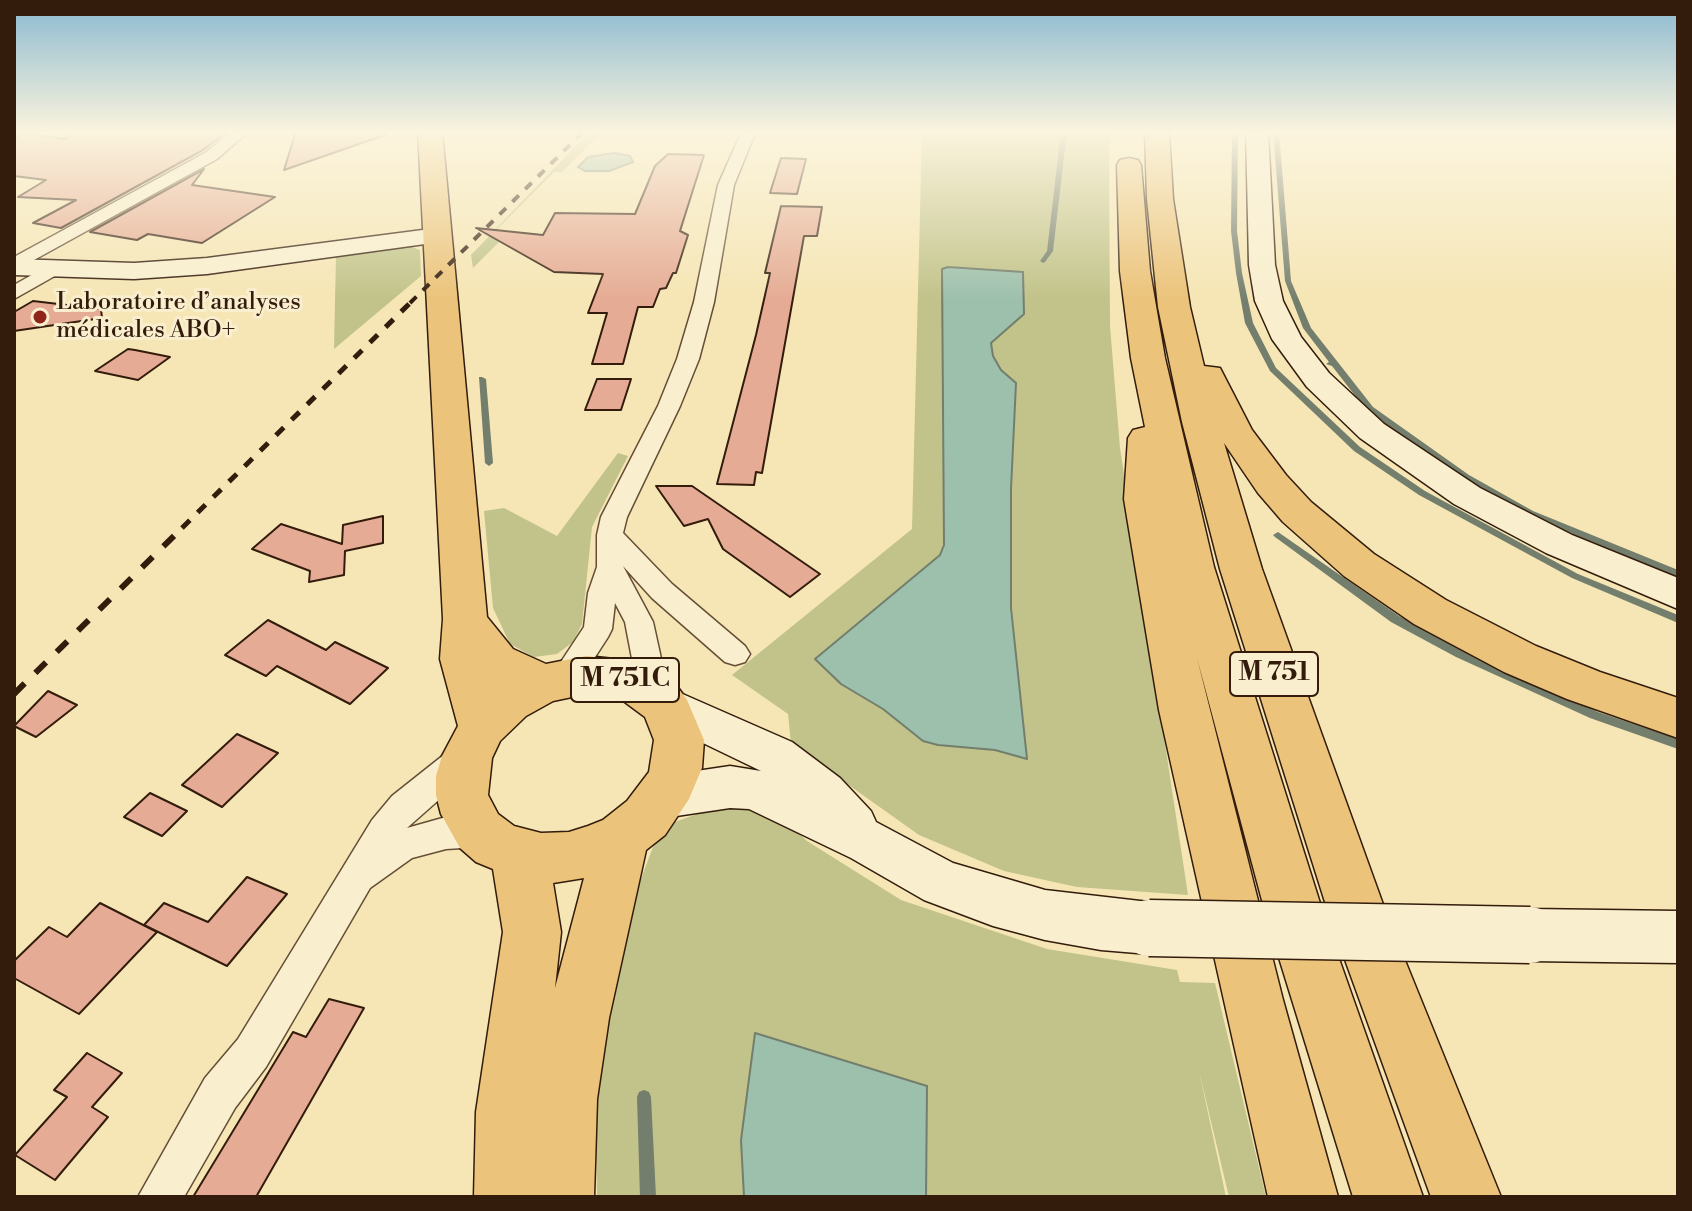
<!DOCTYPE html>
<html>
<head>
<meta charset="utf-8">
<style>
	body { margin:0 }
	#map { position:relative; width:1692px; height:1211px; overflow:hidden; background:#f6e6b5; font-family:"Libre Bodoni",serif }
	canvas { display:block }
	.frame { position:absolute; inset:0; border:16px solid #331c0c; pointer-events:none }
</style>
</head>
<body>
<div id="map">
<canvas width="1692" height="1211"></canvas>
<div class="frame"></div>
</div>
<script>
const ctx = document.querySelector('canvas').getContext('2d');
ctx.lineJoin = 'round';
function paint(path, color) { ctx.fillStyle = color; ctx.fill(path, 'evenodd'); }
const toPath = rows => new Path2D(rows.map(r => 'M' + r).join(''));
function strokePath(path, color, width, dash) { ctx.strokeStyle = color; ctx.lineWidth = width; ctx.lineCap = dash ? 'butt' : 'round'; ctx.setLineDash(dash || []); ctx.stroke(path); }
function drawText(font, color, halo, rows, align = 'center') {
  ctx.font = font + ' "Libre Bodoni",serif'; ctx.lineWidth = 6; ctx.setLineDash([]); ctx.textBaseline = 'middle'; ctx.strokeStyle = halo; ctx.fillStyle = color; for (const [text, x, y, turn = 0] of rows) {
    ctx.save(); ctx.translate(x, y); ctx.rotate((+turn || 0) * Math.PI / 180); ctx.textAlign = isNaN(turn) ? turn : align; if (halo) ctx.strokeText(text, 0, 0); ctx.fillText(text, 0, 0); ctx.restore();
  }
}
paint(toPath([
	[590,131,603,131,562,172,554,172,490,236,502,239,473,268,471,255],
	[922,131,1112,131,1109,150,1110,326,1120,448,1188,895,1077,887,1004,871,919,835,791,744,788,714,732,675,912,529],
	[407,245,420,250,421,276,334,349,336,254],
	[618,453,628,456,592,527,582,624,573,642,557,654,534,657,510,644,493,608,484,511,504,508,557,536],
	[716,807,752,809,784,820,807,841,901,900,1047,949,1177,970,1180,982,1215,983,1266,1197,1229,1197,1199,1071,1226,1197,597,1197,595,1035,621,932,653,847,675,822]
]), '#c1c38a');
const water = toPath([
	[614,153,630,156,633,162,609,171,585,171,578,167,588,157,614,153],
	[948,267,1023,272,1024,314,991,343,993,356,1001,370,1016,383,1011,489,1011,608,1027,759,995,750,938,745,923,741,883,709,841,684,815,659,940,555,944,545,942,269,948,267],
	[755,1033,927,1086,926,1197,744,1197,741,1140,755,1033]
]);
paint(water, '#9dc0ad');
strokePath(water, '#737e6d', 2);
paint(toPath([
	[1061,131,1067,131,1053,251,1045,262,1043,263,1040,261,1047,251,1061,131],
	[1232,131,1238,131,1237,231,1242,273,1253,323,1276,368,1360,447,1425,491,1578,574,1678,615,1678,623,1572,578,1419,495,1354,451,1270,371,1245,323,1236,273,1231,231,1232,131],
	[1273,131,1279,131,1291,281,1311,328,1373,407,1469,475,1533,511,1678,570,1678,577,1527,515,1463,479,1367,411,1332,366,1326,364,1329,362,1303,328,1285,281,1273,131],
	[479,377,482,377,486,379,493,463,489,466,485,463,479,377],
	[1278,532,1399,616,1464,651,1598,712,1678,739,1678,749,1590,718,1456,657,1391,622,1275,537,1273,535,1278,532],
	[644,1090,649,1092,651,1097,656,1197,640,1197,637,1097,639,1092,644,1090]
]), '#737e6d');
const building = toPath([
	[67,131,228,131,203,150,61,228,33,223,76,200,18,197,46,180,14,176,14,138,25,133,66,139,67,131],
	[296,131,385,131,385,135,284,170,296,131],
	[668,154,704,155,680,231,688,235,676,273,673,273,666,288,660,289,653,307,638,307,623,364,592,364,607,313,588,313,603,274,554,272,476,228,543,235,555,213,635,214,655,166,668,154],
	[781,158,806,159,797,194,770,193,781,158],
	[204,169,192,185,275,197,202,243,148,234,137,240,90,232,204,169],
	[781,206,822,207,817,236,804,236,762,473,756,472,754,485,717,484,756,335,770,273,765,273,781,206],
	[33,301,101,309,102,318,14,331,14,312,33,301],
	[128,349,135,350,170,357,138,380,95,371,128,349],
	[597,379,631,379,621,410,585,410,597,379],
	[656,486,692,486,820,574,790,597,723,549,708,519,684,526,656,486],
	[383,516,383,543,345,551,344,575,309,582,310,571,252,549,281,524,342,544,343,525,383,516],
	[268,620,326,650,335,642,388,668,350,704,277,666,266,676,225,655,268,620],
	[48,691,77,705,36,737,14,726,48,691],
	[237,734,278,753,222,807,182,785,237,734],
	[150,793,187,811,162,836,124,817,150,793],
	[247,877,287,894,227,966,144,925,164,903,208,922,247,877],
	[100,903,157,932,79,1014,14,978,14,961,49,927,67,937,100,903],
	[329,999,364,1008,256,1197,193,1197,293,1032,306,1037,329,999],
	[87,1053,122,1073,92,1107,108,1117,55,1180,15,1155,67,1097,54,1090,87,1053]
]);
paint(building, '#e5ab94');
strokePath(building, '#331c0c', 2);
const street = toPath([
	[233,131,249,131,217,159,14,271,14,257,205,153,233,131],
	[742,131,756,131,734,185,714,302,699,359,680,406,627,517,623,533,672,584,745,646,750,654,745,662,735,665,725,662,652,598,623,566,653,622,669,695,665,704,654,707,643,704,639,695,625,622,615,603,612,629,608,637,577,685,566,689,555,685,551,677,584,627,588,593,597,567,597,535,601,517,658,406,677,359,694,302,718,185,742,131],
	[53,263,62,269,60,273,14,299,14,285,53,263],
	[466,742,477,746,482,756,477,766,407,828,446,817,479,815,491,820,496,831,491,842,479,847,446,849,412,858,370,888,266,1067,235,1108,184,1197,138,1197,205,1078,238,1039,372,820,392,796,455,746,466,742]
]);
const secondary = toPath([
	[1246,131,1268,131,1275,265,1283,301,1301,337,1329,373,1384,424,1480,488,1572,535,1678,578,1678,609,1546,553,1454,504,1360,438,1307,387,1272,339,1255,301,1249,265,1246,131],
	[438,228,447,231,451,236,447,241,207,274,134,279,14,275,14,259,134,263,207,258,438,228],
	[662,685,792,742,840,778,871,811,876,822,953,863,1045,890,1149,902,1168,910,1175,928,1168,946,1149,954,1101,950,1045,940,993,926,924,900,851,858,749,809,730,808,663,818,646,812,639,797,646,782,663,776,730,766,761,771,647,716,640,703,647,690,662,685],
	[1530,909,1678,911,1678,963,1530,961,1511,953,1504,935,1511,917,1530,909]
]);
const primary = toPath([
	[418,131,442,131,487,617,513,649,546,664,586,656,624,660,657,673,679,689,687,700,704,740,702,768,689,799,665,835,646,850,609,1018,597,1099,594,1197,474,1197,476,1112,503,932,493,869,476,862,460,848,441,814,436,795,436,776,442,756,458,726,440,659,443,619,418,131],
	[586,694,618,697,645,717,654,740,649,772,627,801,603,820,588,826,569,832,541,833,514,826,498,814,488,795,492,758,500,741,526,716,553,701,586,694],
	[584,878,555,988,561,932,553,883,584,878]
]);
const highway = toPath([
	[1145,131,1169,131,1173,199,1190,307,1204,366,1220,368,1252,430,1286,475,1311,502,1374,554,1446,600,1536,646,1600,672,1678,698,1678,738,1567,699,1504,672,1414,624,1344,576,1283,522,1258,493,1224,443,1262,569,1389,921,1501,1197,1431,1197,1331,921,1220,569,1182,422,1158,307,1147,199,1145,131],
	[1129,158,1138,160,1141,165,1150,271,1165,358,1214,567,1325,919,1423,1197,1353,1197,1267,919,1197,658,1283,1000,1338,1197,1268,1197,1159,710,1124,499,1128,438,1133,430,1145,427,1131,358,1120,271,1117,165,1120,160,1129,158]
]);
strokePath(street, '#644e36', 3);
strokePath(secondary, '#331c0c', 3);
strokePath(primary, '#331c0c', 3);
strokePath(highway, '#331c0c', 3);
paint(street, '#f9efcf');
paint(secondary, '#f9efcf');
paint(primary, '#ebc37a');
paint(highway, '#ebc37a');
strokePath(toPath([
	[410,303,584,131]
]), '#331c0c', 4, [9, 9]);
strokePath(toPath([
	[182,528,412,301]
]), '#331c0c', 5, [11, 11]);
strokePath(toPath([
	[14,694,184,526]
]), '#331c0c', 6, [15, 15]);
const secondaryBridge = toPath([
	[1149,928,1530,935]
]);
strokePath(secondaryBridge, '#331c0c', 59, []);
strokePath(secondaryBridge, '#f9efcf', 56);
const sky = ctx.createLinearGradient(0, 0, 0, 300);
sky.addColorStop(0, '#8ab9d0');
sky.addColorStop(0.44, '#fbf4de');
sky.addColorStop(1, '#fbf4de00');
ctx.fillStyle = sky;
ctx.fillRect(0, 0, 1692, 300);
for (const [x, y, r, color] of [
	[40,317,8,"#8f2418"]
]) { const dot = new Path2D(); dot.arc(x, y, r, 0, 2 * Math.PI); ctx.fillStyle = color; ctx.fill(dot); strokePath(dot, '#f9efcf', 3); }
drawText('24px', '#331c0c', '#f9efcf', [
	["Laboratoire d’analyses",56,303],
	["médicales ABO+",56,331]
], 'left');
for (const [x, y, w] of [
	[1274,674,88],
	[625,680,108]
]) { const box = new Path2D(); box.roundRect(x - w / 2, y - 22, w, 44, 6); ctx.fillStyle = '#f9efcf'; ctx.fill(box); strokePath(box, '#331c0c', 2); }
drawText('bold 26px', '#331c0c', null, [
	["M 751",1274,674],
	["M 751C",625,680]
]);
</script>
</body>
</html>
